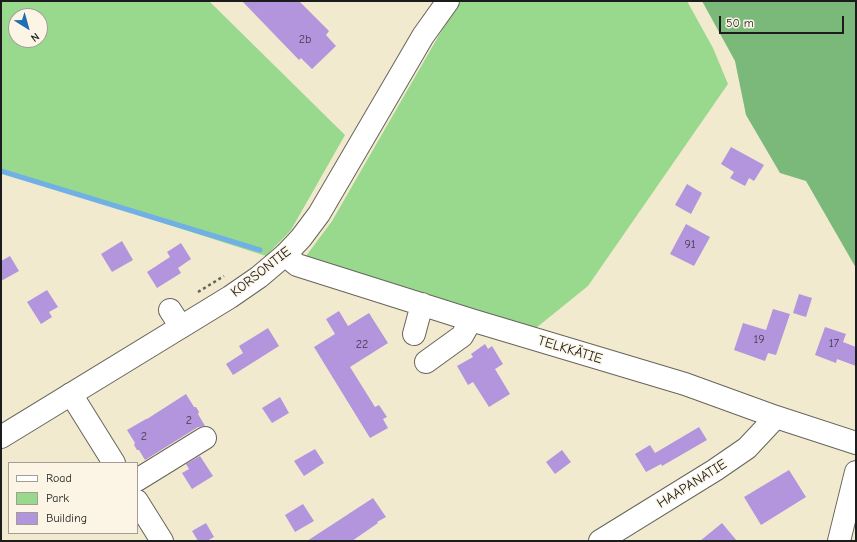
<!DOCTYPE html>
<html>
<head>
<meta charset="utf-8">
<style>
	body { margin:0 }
	#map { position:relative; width:857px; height:542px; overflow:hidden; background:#f2eacf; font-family:"Comic Neue",sans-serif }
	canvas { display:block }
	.frame { position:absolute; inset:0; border:2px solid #1c1c1c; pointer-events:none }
	.legend { position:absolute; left:8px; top:462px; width:130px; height:72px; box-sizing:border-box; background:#fcf5e5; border:1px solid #a29e95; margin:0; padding:5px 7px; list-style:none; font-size:12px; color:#1c1c1c }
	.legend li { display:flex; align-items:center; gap:8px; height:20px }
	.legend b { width:20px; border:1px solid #a29e95 }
	.north { position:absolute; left:8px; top:8px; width:40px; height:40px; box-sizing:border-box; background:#fcf5e5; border:1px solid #a29e95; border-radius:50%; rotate:143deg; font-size:11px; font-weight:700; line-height:16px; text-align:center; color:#1c1c1c }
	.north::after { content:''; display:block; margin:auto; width:14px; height:18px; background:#1f6fb2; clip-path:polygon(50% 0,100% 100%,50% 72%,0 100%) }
	.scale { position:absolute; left:719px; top:16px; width:125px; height:18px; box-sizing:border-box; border:2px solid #1c1c1c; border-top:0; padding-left:5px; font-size:12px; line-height:14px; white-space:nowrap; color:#1c1c1c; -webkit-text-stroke:3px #fcf5e5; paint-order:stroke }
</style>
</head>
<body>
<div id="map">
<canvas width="857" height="542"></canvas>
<div class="frame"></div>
<ul class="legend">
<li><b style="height:5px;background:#fff"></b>Road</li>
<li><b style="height:11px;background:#99d98e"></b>Park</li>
<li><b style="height:11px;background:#b295dc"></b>Building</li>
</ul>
<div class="north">N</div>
<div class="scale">50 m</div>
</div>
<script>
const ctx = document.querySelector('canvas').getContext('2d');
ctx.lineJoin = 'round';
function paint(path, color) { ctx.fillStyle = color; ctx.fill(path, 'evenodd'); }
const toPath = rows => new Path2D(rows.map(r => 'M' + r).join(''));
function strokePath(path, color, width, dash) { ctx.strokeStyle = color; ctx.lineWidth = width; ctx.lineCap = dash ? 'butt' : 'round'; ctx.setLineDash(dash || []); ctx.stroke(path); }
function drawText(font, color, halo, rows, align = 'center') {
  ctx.font = font + ' "Comic Neue",sans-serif'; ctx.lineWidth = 3; ctx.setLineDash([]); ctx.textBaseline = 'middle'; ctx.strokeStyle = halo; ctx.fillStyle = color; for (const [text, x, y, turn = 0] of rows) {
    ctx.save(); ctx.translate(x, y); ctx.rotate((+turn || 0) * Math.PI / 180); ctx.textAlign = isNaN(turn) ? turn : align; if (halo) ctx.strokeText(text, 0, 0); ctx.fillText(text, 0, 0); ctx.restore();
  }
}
paint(toPath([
	[1,1,209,1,345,135,291,230,266,256,1,171],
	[16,16,40,16,40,40,16,40],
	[461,1,687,1,713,48,728,84,588,286,536,328,313,264,306,256,332,221,446,23]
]), '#99d98e');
paint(toPath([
	[702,1,856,1,856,268,806,181,780,173,746,115,735,61]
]), '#7ab979');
strokePath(toPath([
	[1,171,260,250]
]), '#70b0e4', 5);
paint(toPath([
	[242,1,299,1,329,31,326,35,336,46,312,69,301,58,299,60],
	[731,147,764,165,754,181,749,178,745,186,730,178,734,172,721,164],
	[687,184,702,193,691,214,675,205],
	[686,224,710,237,694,266,670,254],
	[122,241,133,260,112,272,101,254],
	[181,243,191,259,178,268,181,273,157,288,147,272,170,257,167,252],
	[10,256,19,271,1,281,1,261],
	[47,290,58,307,49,312,52,317,41,324,27,302],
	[799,294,812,298,806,317,793,313],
	[773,309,790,314,776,355,768,353,765,361,734,350,743,323,766,330],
	[339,311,348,326,369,313,388,343,350,367,375,407,379,405,387,417,383,419,388,428,370,438,314,347,335,334,326,319],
	[825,327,846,334,843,342,856,347,856,366,837,359,836,363,815,355],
	[268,328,279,346,233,375,226,364,243,353,239,346],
	[485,344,488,349,492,346,503,364,495,369,510,394,489,407,473,382,468,385,457,366,473,357,471,354],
	[186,394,194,407,196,407,199,412,198,414,205,426,198,427,145,460,139,450,137,450,134,445,135,443,127,430,146,419,147,419],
	[280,397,289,413,272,423,262,408],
	[699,427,707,440,662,466,661,464,646,472,635,454,650,445,655,453],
	[315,449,324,463,304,476,294,461],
	[562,450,571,462,555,474,546,462],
	[200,456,213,476,192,489,182,473,189,469,186,464],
	[789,470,806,497,761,525,744,497],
	[373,498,386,517,377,522,378,523,352,541,307,541],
	[303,504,314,521,295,532,285,515],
	[206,523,214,537,207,541,198,541,192,531],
	[722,523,737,541,700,541]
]), '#b295dc');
const minor = toPath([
	[285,255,297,265,471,320,685,384,776,417,856,443],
	[170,310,181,327],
	[414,334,422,304],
	[426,362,462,336,471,320],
	[71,394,114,463],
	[137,480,205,438],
	[137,501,162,541],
	[600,541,715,470,747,448,776,417],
	[839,541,856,472]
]);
const major = toPath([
	[1,437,230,297,259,277,285,255,301,238,319,214,423,36,448,1]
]);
strokePath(minor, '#67645b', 24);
strokePath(major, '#67645b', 24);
strokePath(toPath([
	[198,292,224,276]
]), '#67645b', 2.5, [3, 3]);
strokePath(minor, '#fff', 22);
strokePath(major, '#fff', 22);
drawText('12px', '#423a4c', null, [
	["2b",305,40],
	["91",690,245],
	["19",759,340],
	["17",834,344],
	["22",362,345],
	["2",189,421],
	["2",144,437]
]);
drawText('14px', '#1c1c1c', '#fcf5e5', [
	["KORSONTIE",261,272,-38],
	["TELKKÄTIE",570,350,17],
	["HAAPANATIE",692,484,-32]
]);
</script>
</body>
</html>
